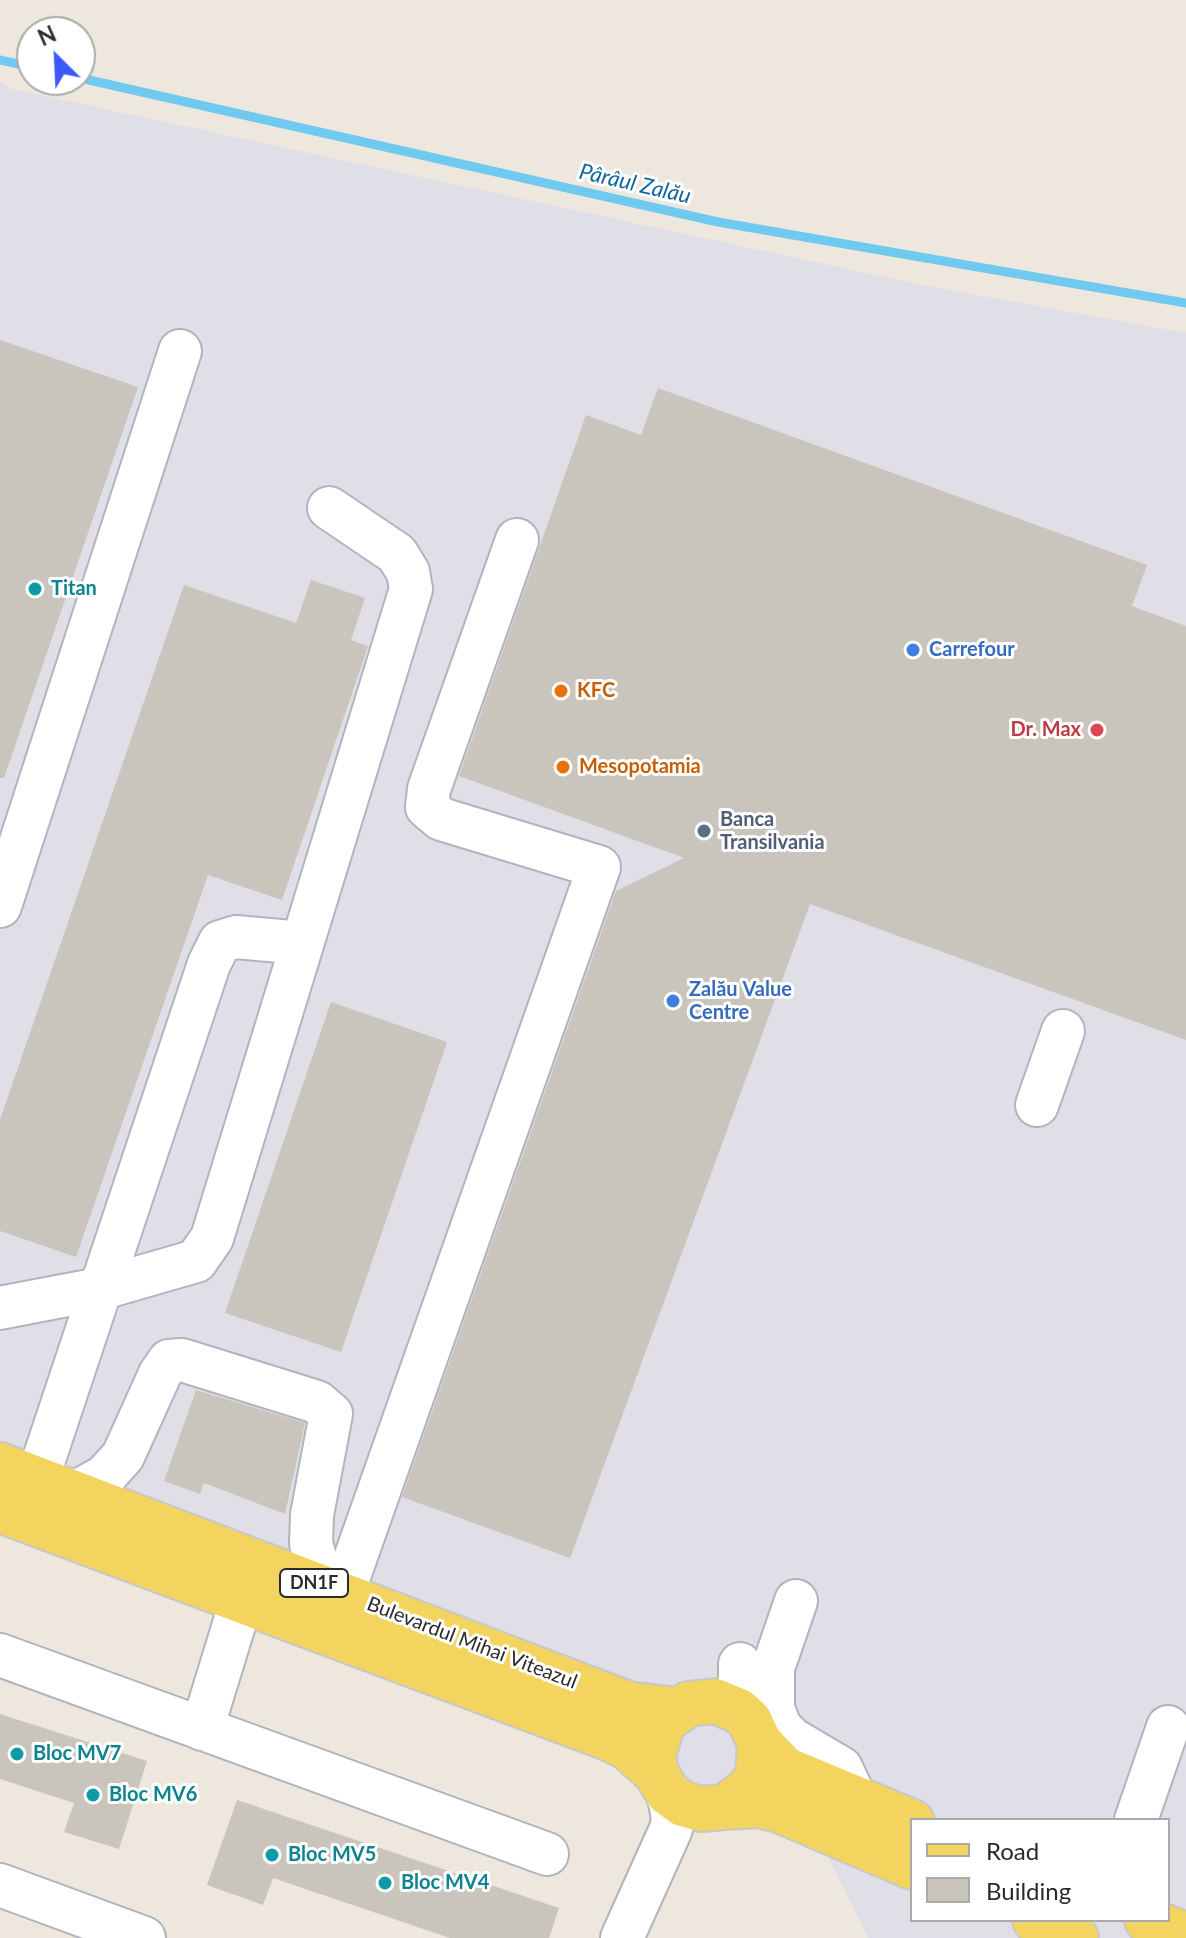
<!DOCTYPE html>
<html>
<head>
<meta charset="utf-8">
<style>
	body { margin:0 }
	#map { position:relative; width:1186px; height:1938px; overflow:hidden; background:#ede7de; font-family:Lato,sans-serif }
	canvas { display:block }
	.legend { position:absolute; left:910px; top:1818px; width:260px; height:104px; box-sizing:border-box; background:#fff; border:2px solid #aaa; margin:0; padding:10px 14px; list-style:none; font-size:24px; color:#2b2b2b }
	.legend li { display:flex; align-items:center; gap:16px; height:40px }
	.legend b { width:40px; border:2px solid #aaa }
	.north { position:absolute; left:16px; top:16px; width:80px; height:80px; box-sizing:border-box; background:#fff; border:2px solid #aaa; border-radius:50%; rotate:336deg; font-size:22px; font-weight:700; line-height:32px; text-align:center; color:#2b2b2b }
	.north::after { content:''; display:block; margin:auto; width:28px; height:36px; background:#3c5afb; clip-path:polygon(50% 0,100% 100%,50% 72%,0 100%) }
</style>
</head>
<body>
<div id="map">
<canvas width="1186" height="1938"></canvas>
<ul class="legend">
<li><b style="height:10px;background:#f2d45e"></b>Road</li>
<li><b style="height:22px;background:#c9c5bc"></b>Building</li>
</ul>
<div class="north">N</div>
</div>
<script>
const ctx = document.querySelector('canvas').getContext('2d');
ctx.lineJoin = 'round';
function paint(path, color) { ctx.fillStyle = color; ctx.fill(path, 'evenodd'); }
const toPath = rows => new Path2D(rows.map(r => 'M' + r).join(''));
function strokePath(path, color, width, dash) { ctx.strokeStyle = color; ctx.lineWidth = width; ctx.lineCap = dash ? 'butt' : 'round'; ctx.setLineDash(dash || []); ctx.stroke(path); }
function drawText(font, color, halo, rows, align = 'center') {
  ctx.font = font + ' Lato,sans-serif'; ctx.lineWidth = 6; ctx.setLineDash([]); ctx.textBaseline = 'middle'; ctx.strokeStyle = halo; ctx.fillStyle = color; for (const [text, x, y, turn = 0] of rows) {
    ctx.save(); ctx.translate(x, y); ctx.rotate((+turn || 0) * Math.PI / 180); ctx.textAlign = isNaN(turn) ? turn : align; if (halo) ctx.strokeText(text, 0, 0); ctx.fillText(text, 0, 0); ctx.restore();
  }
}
paint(toPath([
	[0,82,12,89,922,285,1186,333,1186,1938,868,1938,814,1828,0,1519],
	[912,1820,1168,1820,1168,1920,912,1920]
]), '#e0dee6');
strokePath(toPath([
	[0,60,32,67],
	[80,78,718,222,1186,303]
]), '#70caf0', 9);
paint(toPath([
	[0,340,138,387,4,778,0,778],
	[658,388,1147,565,1132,606,1186,626,1186,1040,810,904,570,1558,402,1497,616,891,684,858,459,776,586,415,641,435],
	[311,580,365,598,351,640,368,646,282,900,208,875,76,1257,0,1231,0,1120,184,585,296,623],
	[331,1002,447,1042,341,1352,225,1313],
	[196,1390,305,1423,285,1514,204,1483,200,1494,164,1481],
	[0,1714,147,1761,119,1849,64,1832,74,1803,0,1779],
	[237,1800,559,1908,549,1938,450,1938,273,1878,263,1905,207,1885]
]), '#c9c5bc');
const minor = toPath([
	[0,906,180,351],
	[1037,1105,1063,1031],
	[0,1308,99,1289,196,1261,212,1238,411,589,408,572,397,554,329,508],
	[75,1493,105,1476,123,1456,160,1374,169,1361,182,1360,317,1402,331,1414,312,1515,311,1543,323,1586],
	[26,1513,209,964,220,942,236,937,302,943],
	[343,1593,599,867,441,819,427,807,429,789,517,540],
	[796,1601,773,1668,773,1708,780,1727,792,1739,841,1768,855,1798],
	[0,1655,547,1854],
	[740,1664,740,1693,749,1720],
	[202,1729,241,1602],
	[1136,1820,1168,1727],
	[0,1885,144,1938],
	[622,1938,671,1829,673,1818,668,1793]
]);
const major = toPath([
	[0,1465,628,1704,676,1710],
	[0,1510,608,1738,627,1747,656,1773],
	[760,1743,758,1774,750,1788,725,1807,701,1809,683,1804,668,1793,656,1773,653,1755,663,1722,688,1704,715,1701,739,1711,749,1720,760,1743,785,1769,912,1822],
	[725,1807,758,1805,779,1810,912,1867],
	[1035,1920,1076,1938],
	[1147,1920,1186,1935]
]);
strokePath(minor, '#b1b4bf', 46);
strokePath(major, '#c8c8c8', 48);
strokePath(minor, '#fff', 42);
strokePath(major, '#f2d45e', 44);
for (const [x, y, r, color] of [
	[35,589,8,"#0f9aa8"],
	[913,650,8,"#3f7fe0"],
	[561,691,8,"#e8710a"],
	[1097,730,8,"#e0444e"],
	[563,767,8,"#e8710a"],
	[704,831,8,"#5c6f8a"],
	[673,1001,8,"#3f7fe0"],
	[17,1754,8,"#0f9aa8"],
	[93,1795,8,"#0f9aa8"],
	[272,1855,8,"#0f9aa8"],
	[385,1883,8,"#0f9aa8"]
]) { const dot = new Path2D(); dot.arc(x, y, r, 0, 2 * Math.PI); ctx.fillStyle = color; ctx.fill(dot); strokePath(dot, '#fff', 3); }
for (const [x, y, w] of [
	[314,1583,68]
]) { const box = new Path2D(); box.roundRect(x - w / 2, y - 14, w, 28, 6); ctx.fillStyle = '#fff'; ctx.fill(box); strokePath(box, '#2b2b2b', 2); }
drawText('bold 18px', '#2b2b2b', null, [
	["DN1F",314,1583]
]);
drawText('bold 20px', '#0d838f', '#fff', [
	["Titan",51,589],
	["Bloc MV7",33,1754],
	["Bloc MV6",109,1795],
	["Bloc MV5",288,1855],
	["Bloc MV4",401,1883]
], 'left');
drawText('bold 20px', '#366cbe', '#fff', [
	["Carrefour",929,650],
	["Zalău Value",689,990],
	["Centre",689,1013]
], 'left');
drawText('bold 20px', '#c56008', '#fff', [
	["KFC",577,691],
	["Mesopotamia",579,767]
], 'left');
drawText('bold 20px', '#be3a42', '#fff', [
	["Dr. Max",1081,730]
], 'right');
drawText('bold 20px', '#4e5e75', '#fff', [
	["Banca",720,820],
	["Transilvania",720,843]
], 'left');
drawText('20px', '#2b2b2b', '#fff', [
	["Bulevardul Mihai Viteazul",472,1643,21]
]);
drawText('italic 22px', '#0c689f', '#fff', [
	["Pârâul Zalău",635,184,13]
]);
</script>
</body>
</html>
